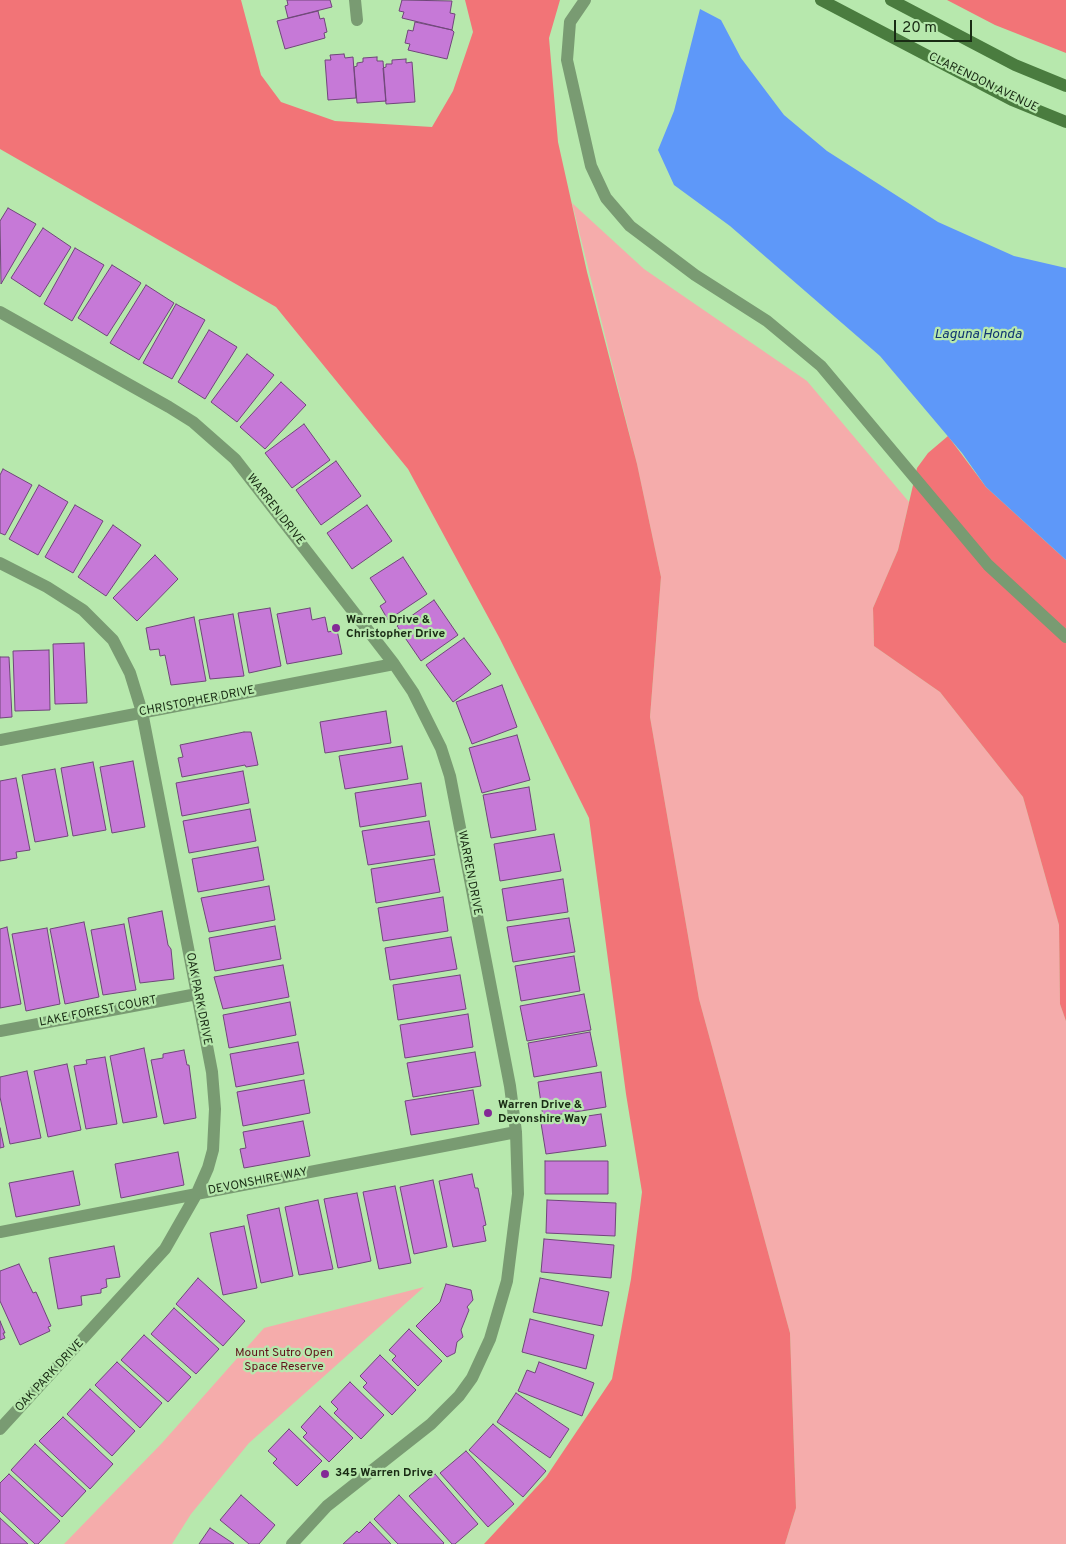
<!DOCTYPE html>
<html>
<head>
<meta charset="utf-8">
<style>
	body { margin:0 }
	#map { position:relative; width:1066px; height:1544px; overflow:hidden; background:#b7e8ad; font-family:Overpass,sans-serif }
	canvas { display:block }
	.scale { position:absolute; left:894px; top:20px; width:78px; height:22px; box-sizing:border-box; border:2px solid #192b14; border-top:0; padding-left:6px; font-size:15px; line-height:18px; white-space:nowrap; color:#192b14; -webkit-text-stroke:4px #b7e8ad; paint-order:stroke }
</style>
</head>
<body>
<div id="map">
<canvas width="1066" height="1544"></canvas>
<div class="scale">20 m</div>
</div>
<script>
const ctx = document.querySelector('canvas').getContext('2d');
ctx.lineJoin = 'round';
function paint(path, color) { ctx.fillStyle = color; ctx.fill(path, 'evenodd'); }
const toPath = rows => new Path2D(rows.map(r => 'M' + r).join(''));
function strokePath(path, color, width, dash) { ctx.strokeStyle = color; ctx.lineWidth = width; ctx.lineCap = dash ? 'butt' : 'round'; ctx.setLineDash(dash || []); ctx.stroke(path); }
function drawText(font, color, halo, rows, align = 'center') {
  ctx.font = font + ' Overpass,sans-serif'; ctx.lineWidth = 4.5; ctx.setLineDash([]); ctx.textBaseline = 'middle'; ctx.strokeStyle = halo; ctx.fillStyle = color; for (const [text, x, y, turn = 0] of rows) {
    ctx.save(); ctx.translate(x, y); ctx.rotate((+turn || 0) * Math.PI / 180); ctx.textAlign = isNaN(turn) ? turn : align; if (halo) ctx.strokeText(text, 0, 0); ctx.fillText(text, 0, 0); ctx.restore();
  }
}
paint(toPath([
	[572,203,644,269,807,381,909,502,898,550,873,608,874,646,940,692,1023,797,1059,925,1060,1004,1066,1021,1066,1544,785,1544,796,1508,790,1333,699,999,650,717,661,577,637,464],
	[424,1287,249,1443,191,1514,172,1544,64,1544,162,1443,264,1328]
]), '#f5acab');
paint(toPath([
	[0,0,241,0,261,75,281,102,335,121,432,127,453,91,473,32,465,0,560,0,549,38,558,142,587,272,637,464,661,577,650,717,699,999,790,1333,796,1508,785,1544,484,1544,546,1477,612,1379,631,1279,642,1192,626,1094,589,818,500,639,408,469,276,307,0,149],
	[947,0,1066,0,1066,53,995,25],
	[948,436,986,487,1066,560,1066,1021,1060,1004,1059,925,1023,797,940,692,874,646,873,608,898,550,917,468,928,453]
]), '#f27477');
paint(toPath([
	[700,9,721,20,741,58,784,115,827,151,938,222,1014,256,1066,268,1066,560,986,487,962,453,880,356,730,226,674,185,658,150,674,111]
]), '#5e98f9');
const building = toPath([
	[287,0,330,0,332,7,288,18,285,6,288,5,287,0],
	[402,0,452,1,450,13,455,14,452,30,402,18,404,12,399,11,402,0],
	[318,11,320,19,324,18,327,32,324,33,325,38,285,49,277,21,318,11],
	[415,22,452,30,454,32,447,59,408,50,410,44,405,43,408,30,413,31,415,22],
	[344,54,345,58,353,57,356,98,328,100,325,60,331,60,330,55,344,54],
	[377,57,377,61,383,61,386,101,357,103,354,67,357,66,357,63,363,62,363,58,377,57],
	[406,59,406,63,412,62,415,102,386,104,383,68,386,67,386,64,392,64,392,60,406,59],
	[8,208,36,224,1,284,0,221,8,208],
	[43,228,71,247,40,297,11,278,43,228],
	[75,248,104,265,72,321,44,304,75,248],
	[112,265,141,283,107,336,78,318,112,265],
	[146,285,174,303,139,360,110,343,146,285],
	[176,304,205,320,172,379,143,363,176,304],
	[209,330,237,347,205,399,178,382,209,330],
	[247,354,274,375,237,422,211,402,247,354],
	[281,382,306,405,265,449,240,427,281,382],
	[304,424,330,460,292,488,265,453,304,424],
	[336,461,361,496,321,525,296,490,336,461],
	[3,469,32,485,5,535,0,533,0,475,3,469],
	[39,485,68,502,38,555,9,539,39,485],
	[75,505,103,521,73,573,45,557,75,505],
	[367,505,392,541,352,569,327,533,367,505],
	[113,525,141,545,106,596,78,577,113,525],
	[155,555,178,579,137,621,113,598,155,555],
	[403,557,427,594,388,620,380,606,386,602,370,578,403,557],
	[434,600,458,635,421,661,397,626,434,600],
	[270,608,281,666,249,673,238,613,270,608],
	[310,608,312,620,325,617,328,632,337,630,342,654,287,664,277,614,310,608],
	[233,614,244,676,210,679,199,620,233,614],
	[194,617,206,681,171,685,165,655,160,656,159,649,150,650,146,628,194,617],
	[464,638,491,674,453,702,426,665,464,638],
	[84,643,87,703,55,704,53,644,84,643],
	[49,650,50,710,15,711,13,651,49,650],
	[0,657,9,657,12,717,0,718,0,657],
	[502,685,517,727,472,744,456,702,502,685],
	[386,711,391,743,325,753,320,722,386,711],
	[244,732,251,732,258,765,246,767,245,765,182,777,178,758,183,757,180,745,244,732],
	[517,735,530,780,482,793,469,748,517,735],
	[402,746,408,779,345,789,339,756,402,746],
	[133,761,145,827,112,833,100,767,133,761],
	[93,762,106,830,73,836,61,768,93,762],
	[55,769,68,836,35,842,22,775,55,769],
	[243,771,249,803,182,816,176,783,243,771],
	[16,778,30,850,16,852,17,858,0,861,0,781,16,778],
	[421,783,426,816,360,827,355,793,421,783],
	[529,787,536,830,491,838,483,795,529,787],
	[250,809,256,841,189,853,183,821,250,809],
	[429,821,435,855,368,865,362,831,429,821],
	[554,834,561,871,500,881,494,844,554,834],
	[258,847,264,880,198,892,192,859,258,847],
	[434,859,440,892,376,903,371,869,434,859],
	[563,879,568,912,507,921,502,889,563,879],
	[269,886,275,920,209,932,201,898,269,886],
	[443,897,448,931,383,941,378,908,443,897],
	[162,911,168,945,171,949,174,979,140,983,128,918,162,911],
	[569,918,575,952,513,962,507,927,569,918],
	[84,922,99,997,65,1004,50,929,84,922],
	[124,924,136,990,103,995,91,930,124,924],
	[275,926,281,959,215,971,209,938,275,926],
	[7,927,21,1004,0,1008,0,929,7,927],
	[47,928,60,1004,26,1011,12,934,47,928],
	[451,937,457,969,390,980,385,948,451,937],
	[574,956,580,991,521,1001,515,966,574,956],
	[283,965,289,997,223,1009,214,977,283,965],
	[460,975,466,1009,398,1020,393,985,460,975],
	[584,994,591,1030,527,1041,520,1006,584,994],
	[290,1002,296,1035,229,1048,223,1015,290,1002],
	[468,1014,473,1047,405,1058,400,1025,468,1014],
	[590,1032,597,1066,534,1077,528,1043,590,1032],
	[298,1042,304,1074,236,1087,230,1054,298,1042],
	[144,1048,157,1117,123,1123,110,1056,144,1048],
	[184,1050,187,1065,189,1065,196,1118,164,1124,151,1060,163,1058,163,1054,184,1050],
	[475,1052,481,1086,413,1097,407,1063,475,1052],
	[105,1057,117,1124,86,1129,74,1066,87,1064,86,1060,105,1057],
	[67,1064,81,1130,48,1137,34,1071,67,1064],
	[27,1071,41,1138,10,1144,0,1097,0,1077,27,1071],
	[601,1072,606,1107,543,1117,538,1082,601,1072],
	[304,1080,310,1113,243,1126,237,1092,304,1080],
	[473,1090,479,1124,411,1135,405,1101,473,1090],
	[601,1114,606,1146,546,1154,541,1123,601,1114],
	[303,1121,310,1156,244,1168,240,1149,246,1148,243,1132,303,1121],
	[0,1128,4,1147,0,1148,0,1128],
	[178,1152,184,1185,121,1198,115,1164,178,1152],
	[545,1161,608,1161,608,1194,545,1194,545,1161],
	[73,1171,80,1205,16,1217,9,1183,73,1171],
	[472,1174,475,1188,478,1188,486,1225,483,1226,486,1241,453,1247,439,1181,472,1174],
	[433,1180,447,1247,414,1254,400,1187,433,1180],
	[395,1186,411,1263,379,1269,363,1192,395,1186],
	[357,1193,371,1261,338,1268,324,1199,357,1193],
	[318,1200,333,1269,299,1275,285,1207,318,1200],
	[547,1200,616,1203,615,1236,546,1233,547,1200],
	[279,1208,293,1276,261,1283,247,1215,279,1208],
	[244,1226,257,1288,223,1295,210,1233,244,1226],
	[544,1239,614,1245,611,1278,541,1272,544,1239],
	[114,1246,120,1277,106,1279,107,1287,101,1289,101,1293,81,1296,82,1305,58,1309,49,1258,114,1246],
	[19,1264,33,1293,36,1292,51,1326,48,1327,50,1331,20,1345,0,1301,0,1271,19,1264],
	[198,1278,245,1321,223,1346,176,1304,198,1278],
	[540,1278,609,1292,602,1326,533,1312,540,1278],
	[446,1284,471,1290,473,1300,467,1307,469,1310,461,1330,463,1337,457,1342,455,1353,447,1357,416,1326,440,1302,446,1284],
	[174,1308,219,1349,196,1374,151,1334,174,1308],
	[530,1319,594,1335,586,1369,522,1352,530,1319],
	[0,1321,5,1333,3,1333,5,1338,0,1340,0,1321],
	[409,1329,442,1361,418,1386,392,1360,396,1356,389,1350,409,1329],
	[144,1335,191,1377,168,1402,121,1360,144,1335],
	[380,1355,416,1390,392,1415,363,1387,367,1383,360,1376,380,1355],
	[117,1362,162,1403,140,1428,95,1385,117,1362],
	[539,1362,594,1383,582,1416,518,1391,527,1370,535,1373,539,1362],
	[350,1382,384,1415,361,1439,334,1413,338,1409,331,1402,350,1382],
	[90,1389,135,1431,112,1456,67,1414,90,1389],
	[516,1393,569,1429,550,1458,497,1422,516,1393],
	[320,1406,353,1438,329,1462,303,1437,307,1433,301,1427,320,1406],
	[63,1417,113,1464,90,1489,39,1441,63,1417],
	[493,1424,546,1471,523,1497,469,1450,493,1424],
	[289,1429,322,1461,297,1486,273,1463,277,1459,268,1451,289,1429],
	[35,1444,86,1491,62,1517,11,1470,35,1444],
	[466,1451,514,1504,488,1527,440,1473,466,1451],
	[9,1474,60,1521,38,1544,35,1544,0,1511,0,1483,9,1474],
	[435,1474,478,1524,455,1544,452,1544,409,1496,435,1474],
	[241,1495,275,1525,259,1544,249,1544,220,1520,241,1495],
	[399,1495,444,1543,443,1544,398,1544,374,1519,399,1495],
	[0,1518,28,1544,0,1544,0,1518],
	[370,1522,391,1544,343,1544,357,1531,359,1533,370,1522],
	[210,1528,234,1544,199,1544,210,1528]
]);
paint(building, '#c679d7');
strokePath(building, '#70467a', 1);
strokePath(toPath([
	[585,0,570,22,567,60,591,166,606,198,630,226,695,275,767,321,821,366,988,565,1066,637]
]), '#799b72', 12);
strokePath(toPath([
	[355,0,357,20],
	[0,312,169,407,193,422,235,459,394,664,413,692,441,748,450,776,510,1086,516,1132,518,1194,507,1281,490,1339,472,1378,459,1396,431,1424,327,1506,292,1544],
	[0,563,47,587,83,610,113,640,130,673,142,712,197,994,212,1072,215,1109,213,1150,208,1168,197,1193,165,1249,0,1429],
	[0,740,394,664],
	[0,1031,197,994],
	[0,1232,516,1132]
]), '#799b72', 12);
strokePath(toPath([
	[821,0,1012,100,1066,122],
	[891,0,1015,65,1066,86]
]), '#4a7c3f', 12);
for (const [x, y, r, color] of [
	[336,628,5,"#832996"],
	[488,1113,5,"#832996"],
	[325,1474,5,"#832996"]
]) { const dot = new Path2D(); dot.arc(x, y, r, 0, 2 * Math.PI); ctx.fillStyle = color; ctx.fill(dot); strokePath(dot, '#b7e8ad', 2); }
drawText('12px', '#192b14', '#b7e8ad', [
	["CLARENDON AVENUE",983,83,26],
	["WARREN DRIVE",275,510,52],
	["CHRISTOPHER DRIVE",197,702,-11],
	["WARREN DRIVE",469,873,79],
	["OAK PARK DRIVE",198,999,79],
	["LAKE FOREST COURT",98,1012,-11],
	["DEVONSHIRE WAY",258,1182,-11],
	["OAK PARK DRIVE",50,1376,-47]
]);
drawText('bold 12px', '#192b14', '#b7e8ad', [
	["Warren Drive &",346,621],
	["Christopher Drive",346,635],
	["Warren Drive &",498,1106],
	["Devonshire Way",498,1120],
	["345 Warren Drive",335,1474]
], 'left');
drawText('12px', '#61121b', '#b7e8ad', [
	["Mount Sutro Open",284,1354],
	["Space Reserve",284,1368]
]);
drawText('italic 14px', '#103570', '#b7e8ad', [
	["Laguna Honda",978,335]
]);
</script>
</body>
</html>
